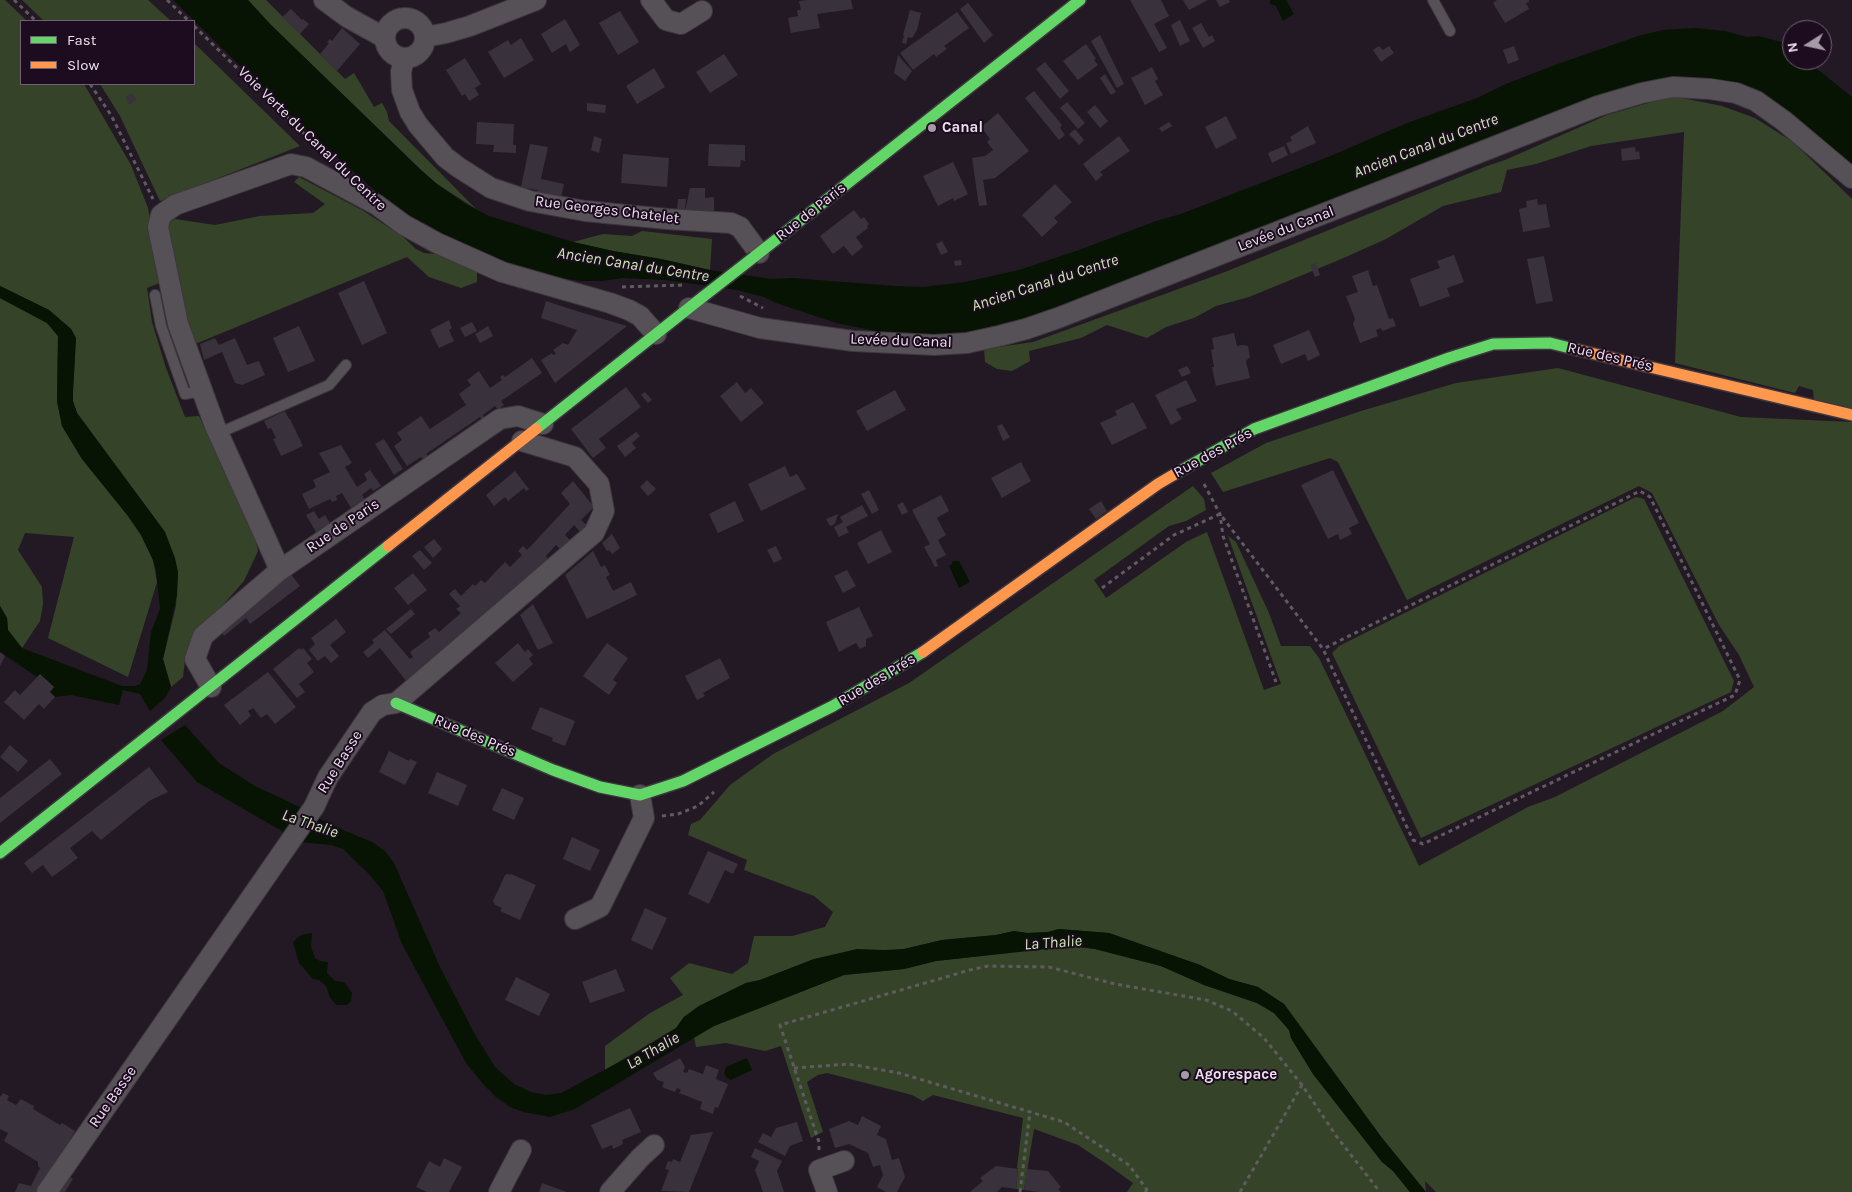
<!DOCTYPE html>
<html>
<head>
<meta charset="utf-8">
<style>
	body { margin:0 }
	#map { position:relative; width:1852px; height:1192px; overflow:hidden; background:#231924; font-family:Karla,sans-serif }
	canvas { display:block }
	.legend { position:absolute; left:20px; top:20px; width:175px; height:65px; box-sizing:border-box; background:#1d0b20; border:1px solid #706072; margin:0; padding:6px 9px; list-style:none; font-size:15px; color:#ede0ee }
	.legend li { display:flex; align-items:center; gap:10px; height:25px }
	.legend b { width:25px; border:1px solid #706072 }
	.north { position:absolute; left:1782px; top:20px; width:50px; height:50px; box-sizing:border-box; background:#1d0b20; border:1px solid #706072; border-radius:50%; rotate:260deg; font-size:14px; font-weight:700; line-height:20px; text-align:center; color:#ede0ee }
	.north::after { content:''; display:block; margin:auto; width:18px; height:22px; background:#a69aa7; clip-path:polygon(50% 0,100% 100%,50% 72%,0 100%) }
</style>
</head>
<body>
<div id="map">
<canvas width="1852" height="1192"></canvas>
<ul class="legend">
<li><b style="height:6px;background:#63d668"></b>Fast</li>
<li><b style="height:6px;background:#ff974d"></b>Slow</li>
</ul>
<div class="north">N</div>
</div>
<script>
const ctx = document.querySelector('canvas').getContext('2d');
ctx.lineJoin = 'round';
function paint(path, color) { ctx.fillStyle = color; ctx.fill(path, 'evenodd'); }
const toPath = rows => new Path2D(rows.map(r => 'M' + r).join(''));
function strokePath(path, color, width, dash) { ctx.strokeStyle = color; ctx.lineWidth = width; ctx.lineCap = dash ? 'butt' : 'round'; ctx.setLineDash(dash || []); ctx.stroke(path); }
function drawText(font, color, halo, rows, align = 'center') {
  ctx.font = font + ' Karla,sans-serif'; ctx.lineWidth = 4; ctx.setLineDash([]); ctx.textBaseline = 'middle'; ctx.strokeStyle = halo; ctx.fillStyle = color; for (const [text, x, y, turn = 0] of rows) {
    ctx.save(); ctx.translate(x, y); ctx.rotate((+turn || 0) * Math.PI / 180); ctx.textAlign = isNaN(turn) ? turn : align; if (halo) ctx.strokeText(text, 0, 0); ctx.fillText(text, 0, 0); ctx.restore();
  }
}
paint(toPath([
	[0,0,5,0,27,21,21,21,21,84,84,84,131,165,148,208,162,282,147,288,152,322,166,368,185,417,199,416,255,538,258,551,244,581,189,644,185,660,183,677,171,687,163,659,176,606,178,572,165,532,77,413,73,401,73,391,76,338,71,329,49,310,0,286],
	[22,0,148,0,171,21,44,21],
	[248,0,266,0,345,79,354,73,374,107,382,103,387,112,389,121,476,209,437,184,422,171,271,25],
	[194,43,300,146,160,201,120,116,100,84,194,84],
	[1672,96,1722,106,1755,118,1793,142,1852,199,1852,410,1814,401,1813,390,1799,386,1795,393,1675,363,1684,132,1591,146,1536,164,1507,170,1501,192,1443,206,1386,239,1339,260,1249,297,1216,306,1194,318,1166,327,1147,338,1107,325,1081,338,1029,351,1030,361,1012,371,997,369,985,362,984,349,1033,342,1225,272,1487,166,1505,160,1607,115],
	[299,177,362,210,402,236,416,249,424,253,447,255,477,271,477,282,461,288,429,277,407,257,195,344,174,276,166,236,168,223,175,219,215,225,260,216,313,213,325,204,294,182],
	[642,231,712,239,710,270,661,259,613,251,573,242,603,234,632,236],
	[0,298,47,323,58,336,57,401,62,426,82,459,128,516,141,535,153,560,157,582,128,677,48,638,74,537,25,533,18,550,42,587,43,604,40,621,22,648,8,630,7,618,0,606],
	[1558,368,1741,417,1852,422,1852,1192,1436,1192,1425,1181,1426,1192,1382,1138,1284,1004,1258,987,1229,979,1200,965,1109,933,1059,929,1048,932,1027,933,1014,931,996,935,942,940,904,949,814,959,760,980,746,983,699,1006,684,1017,676,1028,605,1070,605,1046,650,1013,683,995,670,978,689,963,732,974,748,963,754,936,792,936,825,927,833,912,814,896,744,870,747,860,688,835,691,824,700,820,730,785,773,754,909,683,1193,486,1204,499,1206,510,1186,521,1169,526,1094,580,1106,598,1186,542,1207,532,1264,690,1281,684,1228,536,1236,542,1269,613,1281,646,1310,646,1319,658,1419,866,1528,807,1555,797,1723,711,1754,687,1739,655,1719,625,1652,493,1639,486,1407,600,1338,462,1330,458,1223,492,1211,473,1266,443,1361,411,1456,383],
	[1636,497,1644,499,1734,681,1731,692,1421,838,1332,653,1339,646],
	[1072,946,1095,949,1161,966,1204,985,1257,1003,1274,1013,1289,1030,1291,1038,1313,1074,1382,1162,1393,1171,1410,1192,1127,1192,1133,1183,1105,1163,1078,1145,1034,1129,1024,1190,1016,1189,1018,1169,1017,1168,1023,1118,933,1095,923,1101,912,1095,827,1073,818,1075,807,1082,823,1132,811,1138,781,1046,765,1051,726,1043,696,1047,694,1037,714,1026,844,975,904,969,936,961]
]), '#354429');
paint(toPath([
	[173,0,248,0,271,25,422,171,437,184,464,203,489,216,573,242,613,251,661,259,710,270,771,279,793,278,894,286,923,287,965,282,1019,270,1079,250,1156,221,1181,214,1333,155,1407,123,1477,98,1506,84,1555,65,1638,36,1663,30,1695,28,1725,31,1747,37,1759,36,1781,42,1791,47,1792,60,1806,60,1852,97,1852,170,1799,124,1693,80,1002,330,936,337,891,334,836,323,776,303,764,297,737,290,665,280,623,278,602,281,582,281,561,278,507,264,445,241,390,204,374,190,291,116],
	[1270,0,1286,0,1294,14,1283,21,1276,6,1270,4],
	[0,286,49,310,71,329,76,338,73,391,73,401,77,413,165,532,175,558,178,572,177,595,163,659,171,687,165,698,150,711,140,694,123,690,119,705,71,695,55,697,50,692,54,687,40,674,37,677,0,652,0,606,7,618,8,630,22,648,122,686,135,686,140,684,147,670,151,632,160,609,156,570,153,560,141,535,128,516,82,459,62,426,57,401,58,336,47,323,0,298],
	[953,561,959,561,970,582,959,588,949,566,951,565],
	[185,725,219,763,255,786,304,809,287,834,197,782,161,740],
	[316,817,343,830,372,842,385,851,394,863,440,967,473,1031,495,1067,514,1084,531,1092,546,1095,561,1093,640,1051,676,1028,684,1017,699,1006,746,983,760,980,814,959,857,949,884,950,904,949,942,940,996,935,1014,931,1027,933,1048,932,1059,929,1109,933,1200,965,1229,979,1258,987,1284,1004,1382,1138,1426,1192,1410,1192,1393,1171,1382,1162,1313,1074,1291,1038,1289,1030,1274,1013,1257,1003,1204,985,1161,966,1095,949,1072,946,936,961,904,969,844,975,714,1026,575,1109,550,1117,523,1112,510,1107,496,1097,483,1084,466,1063,402,944,383,891,368,873,343,849,331,845,299,842],
	[312,933,311,947,315,958,320,961,328,962,327,973,335,981,344,982,352,993,351,1001,347,1005,337,1005,330,998,326,986,319,980,313,979,299,963,293,942,301,935],
	[747,1058,752,1070,731,1080,726,1077,724,1073,726,1067]
]), '#071403');
paint(toPath([
	[808,0,851,0,853,9,817,14,820,28,791,33,788,18,798,16,797,10,801,10,799,1],
	[1130,0,1161,0,1169,16,1154,24,1167,48,1159,52],
	[1183,0,1208,0,1189,10],
	[1216,0,1229,0,1230,2,1220,7],
	[1497,0,1529,0,1529,2,1526,3,1529,9,1505,23,1493,3],
	[968,3,993,35,984,43,960,9],
	[291,9,302,20,303,19,309,24,300,34,282,17],
	[910,10,921,13,917,30,912,38,908,37,906,44,902,43,904,36,903,35],
	[620,11,639,42,618,55,599,23],
	[957,12,969,28,944,46,947,49,936,57,934,54,913,70,900,53],
	[565,19,580,45,570,52,566,44,552,53,541,34],
	[1180,20,1190,41,1180,46,1171,25],
	[1201,23,1209,37,1212,35,1215,41,1203,48,1192,28],
	[342,28,360,44,337,71,320,54,329,43,327,42,330,39,332,41],
	[1100,35,1124,84,1117,88,1091,41],
	[521,38,534,60,504,78,488,52,508,40,511,45],
	[1086,44,1096,59,1094,60,1098,65,1078,80,1063,61],
	[1379,46,1383,50,1389,46,1394,53,1381,62,1373,50],
	[1514,46,1519,60,1508,64,1503,50],
	[724,54,738,75,710,93,696,72],
	[898,55,912,71,905,81,894,73],
	[465,58,481,84,475,88,479,95,469,101,465,94,462,96,446,70],
	[1045,62,1069,91,1060,99,1036,69],
	[1152,67,1158,79,1155,81,1163,95,1145,105,1131,78],
	[654,68,665,87,637,104,626,86],
	[1105,74,1116,92,1111,95,1100,78],
	[1034,91,1062,125,1060,128,1065,135,1059,140,1025,98],
	[132,93,137,100,129,105,125,97],
	[1067,102,1085,123,1078,129,1060,108],
	[587,103,606,105,605,113,587,111],
	[1095,105,1108,121,1100,128,1087,112],
	[998,113,1029,151,995,178,983,180,987,205,979,206,972,158,985,156,993,150,987,142,990,139,981,127],
	[1226,116,1237,138,1216,149,1205,127],
	[477,122,514,124,513,145,516,145,516,153,493,152,494,145,476,144],
	[1169,122,1172,126,1162,132,1159,128],
	[1308,126,1316,143,1291,154,1286,143,1292,141,1290,137],
	[1075,129,1084,140,1079,145,1069,134],
	[594,136,602,139,599,153,591,150],
	[1119,136,1130,151,1100,172,1103,175,1096,181,1083,164],
	[530,144,548,147,541,179,564,184,561,198,536,193,537,190,521,187],
	[709,144,745,145,745,161,741,160,740,167,708,166],
	[1284,146,1288,155,1272,163,1268,153],
	[1635,147,1636,152,1639,151,1640,159,1622,161,1621,149],
	[623,154,669,158,667,187,621,183],
	[953,162,968,194,954,201,953,198,938,206,923,176],
	[1055,184,1072,202,1054,218,1058,222,1042,237,1022,215],
	[690,188,705,188,705,198,714,197,714,211,685,212],
	[678,199,686,199,685,210,677,210],
	[1537,199,1538,205,1546,204,1550,227,1523,232,1519,209,1527,207,1526,201],
	[854,210,861,219,864,217,869,224,867,226,868,228,856,237,863,247,852,256,844,246,833,254,820,236],
	[942,241,948,252,941,255,936,244],
	[1454,255,1464,282,1447,288,1450,296,1420,307,1410,279,1440,268,1437,261],
	[1544,256,1553,301,1536,304,1527,259],
	[961,260,962,265,955,266,954,261],
	[1316,263,1320,275,1315,277,1310,265],
	[1368,270,1373,286,1377,285,1389,319,1393,318,1396,326,1382,331,1381,328,1376,330,1378,336,1360,343,1353,324,1355,319,1346,296,1358,292,1352,276],
	[364,281,387,333,362,345,338,293],
	[546,301,583,313,627,326,555,383,541,360,552,353,553,355,556,354,553,350,563,343,568,345,577,330,541,318],
	[449,320,452,328,449,330,454,341,439,348,430,330],
	[472,322,477,331,465,337,460,328],
	[299,326,315,361,288,372,273,338],
	[488,326,493,336,480,343,475,334],
	[1309,330,1320,355,1308,361,1305,354,1281,364,1273,345],
	[1234,333,1237,346,1243,345,1248,346,1250,357,1246,361,1250,378,1216,386,1212,367,1214,367,1211,350,1214,349,1212,338],
	[215,338,219,345,235,338,247,365,259,361,265,375,242,385,235,383,222,352,204,360,200,344],
	[532,358,542,373,501,401,504,405,498,410,495,406,483,415,485,418,482,420,480,417,426,454,428,456,423,460,421,457,407,466,394,446,402,440,397,433,421,416,430,429,466,405,459,394,471,385,467,380,479,371,490,388,502,380,500,377,503,375,505,377],
	[1187,366,1191,373,1182,377,1178,370],
	[1186,380,1197,401,1176,409,1182,419,1171,425,1155,395],
	[737,382,745,393,751,388,764,403,741,422,720,396],
	[626,387,641,407,599,439,606,448,593,458,571,429],
	[895,390,906,410,867,431,856,411],
	[645,392,652,400,648,403,641,395],
	[1133,402,1147,428,1112,445,1100,423,1117,415,1115,411],
	[285,411,289,419,290,419,303,446,281,456,273,439,276,438,271,428,268,429,264,421],
	[1002,424,1010,437,1003,441,997,426],
	[636,432,640,436,632,443,636,448,625,457,617,446],
	[384,439,403,469,394,475,375,444],
	[341,445,352,463,345,467,357,487,366,481,367,479,364,474,370,470,381,486,373,491,371,488,362,495,365,499,351,508,342,493,336,496,337,500,332,502,330,499,309,509,302,494,316,487,313,480,330,472,319,453],
	[1021,462,1031,481,1002,498,991,478],
	[785,466,790,477,797,474,806,489,761,511,748,484],
	[1333,470,1359,523,1349,528,1352,534,1340,540,1338,534,1328,539,1301,485],
	[515,471,529,489,526,491,524,488,508,501,505,497,494,506,486,495],
	[647,480,656,489,648,496,640,487],
	[573,481,594,507,581,520,588,526,581,533,574,525,565,535,572,542,561,550,556,545,546,556,549,561,522,590,517,585,484,619,407,682,380,648,368,658,363,652,374,643,372,640,385,630,410,659,413,657,410,652,430,637,428,633,435,628,439,632,461,613,456,609,460,606,449,594,455,589,461,596,473,584,475,586,481,580,485,583,505,562,510,567,522,555,518,551,523,546,527,550,570,504,561,493],
	[869,490,879,510,872,514,861,494],
	[941,495,949,511,937,518,946,535,938,540,946,555,936,560,938,566,935,567,924,547,930,544,912,510],
	[735,501,744,521,718,533,709,514],
	[1101,501,1107,511,1096,519,1089,509],
	[903,502,908,512,902,515,897,505],
	[862,505,868,516,846,527,849,532,839,537,834,527,843,522,840,517],
	[314,511,319,519,325,515,332,526,319,537,306,515],
	[838,514,835,524,830,526,826,519],
	[881,530,892,552,868,564,857,543],
	[612,534,620,548,612,554,609,550,607,551,602,543],
	[434,539,442,549,433,558,424,547],
	[776,546,782,559,774,563,767,550],
	[420,550,432,563,424,570,412,556],
	[593,551,601,567,605,565,610,575,606,577,613,591,631,582,637,595,587,619,565,575],
	[847,570,856,586,843,593,834,576],
	[290,573,300,586,250,624,246,618,224,636,219,629],
	[413,573,427,590,408,605,394,588],
	[533,604,553,643,538,650,520,615],
	[859,607,873,636,866,639,866,646,860,649,856,643,839,652,826,622],
	[411,609,415,614,391,634,386,629],
	[336,619,346,632,330,645,339,656,331,663,325,656,318,661,309,650,315,644,311,638],
	[518,643,525,652,528,649,533,655,529,659,533,664,513,682,495,663],
	[607,643,628,658,613,680,617,683,609,695,583,676],
	[299,648,301,650,303,648,312,659,307,663,314,672,299,684,305,692,297,698,273,669],
	[0,652,5,656,0,666],
	[720,658,730,678,703,693,705,696,697,700,685,676],
	[268,672,296,707,275,724,267,714,261,718,253,708,248,711,251,716,240,725,224,705],
	[40,674,54,687,50,692,55,697,44,709,39,704,24,720,4,702,15,690,20,695],
	[540,707,575,721,565,746,552,741,553,738,531,729],
	[10,745,28,761,18,772,0,757],
	[389,751,409,761,410,759,417,762,405,785,379,772],
	[50,759,62,774,0,823,0,798],
	[149,767,168,792,149,801,101,840,92,831,70,848,78,858,52,877,43,865,32,873,24,863],
	[437,772,467,785,458,806,428,793],
	[502,788,524,798,514,820,492,810],
	[572,837,600,850,590,871,563,859],
	[708,851,738,864,733,874,725,870,709,904,688,894],
	[508,874,510,875,511,874,536,885,520,920,500,911,502,908,495,905,493,901,505,875],
	[645,908,667,918,652,950,631,940],
	[616,969,625,991,590,1003,582,982],
	[516,977,550,994,539,1016,505,1000],
	[680,1058,685,1067,683,1072,687,1073,689,1069,703,1074,706,1065,719,1070,716,1079,728,1084,718,1108,715,1107,713,1114,700,1109,702,1102,679,1093,681,1090,677,1088,675,1092,662,1087,664,1082,657,1080,653,1073],
	[3,1093,9,1096,7,1100,16,1105,21,1099,34,1106,33,1109,60,1125,62,1123,75,1131,43,1188,39,1192,15,1192,19,1183,31,1186,40,1168,38,1166,38,1162,4,1141,8,1133,0,1129,0,1097],
	[630,1108,641,1132,622,1140,623,1144,613,1149,612,1145,602,1149,591,1125],
	[862,1116,881,1126,877,1135,886,1139,892,1160,899,1158,905,1177,897,1192,886,1192,877,1187,883,1175,880,1165,873,1167,868,1153,849,1144,835,1148,829,1129,849,1121,858,1125],
	[797,1122,803,1141,790,1146,785,1156,758,1142,763,1133,771,1137,776,1128],
	[713,1132,689,1192,661,1191,669,1170,665,1169,668,1161,672,1162,673,1159,680,1162,691,1135],
	[755,1148,782,1161,777,1171,784,1192,763,1192,755,1170,759,1161,751,1157],
	[444,1158,462,1167,449,1192,427,1192,416,1187,429,1161,440,1167],
	[996,1166,1018,1169,1016,1189,1002,1187,997,1192,970,1192,983,1181,980,1178],
	[1027,1169,1048,1171,1061,1187,1058,1189,1061,1192,1039,1192,1024,1190],
	[66,1174,73,1179,65,1192,56,1192],
	[542,1183,567,1192,539,1192]
]), '#39313b');
const lane = toPath([
	[1433,0,1450,31],
	[155,295,161,326,185,394,203,391],
	[219,433,329,385,346,365]
]);
const street = toPath([
	[324,0,347,17,385,38],
	[651,0,666,20,681,24,702,11],
	'385 38a20 20 0 1 1 40 0a20 20 0 1 1-40 0Z',
	[425,37,446,33,470,26,536,0],
	[404,59,401,72,402,90,410,112,418,125,445,157,458,167,491,188,530,201,585,211,667,219,731,223,740,227,759,253],
	[689,308,760,328,853,341,934,345,967,343,999,336,1026,329,1058,318,1598,106,1642,93,1673,87,1710,89,1736,93,1756,101,1784,121,1852,178],
	[280,570,215,426,178,324,158,227,161,215,175,205,291,164,306,167,377,205,404,225,437,243,502,272,610,303,629,310,640,316,656,334],
	[211,687,195,659,203,636,280,570,500,419,518,416,543,424],
	[575,919,600,907,644,818,640,795],
	[47,1192,314,807,328,777,372,712,383,705,396,703,594,533,604,511,599,484,575,457,522,441],
	[499,1192,521,1150],
	[610,1192,640,1158,654,1145],
	[827,1192,819,1170,844,1161]
]);
const fast = toPath([
	[754,257,1080,0],
	[536,429,704,296],
	[1175,474,1254,429,1449,358,1493,344,1550,343,1578,350],
	[396,703,553,770,600,787,640,795,683,781,833,706,923,652],
	[0,853,388,546]
]);
const slow = toPath([
	[1578,350,1852,415],
	[388,546,536,429],
	[923,652,1158,484,1175,474]
]);
strokePath(lane, '#3e363f', 12);
strokePath(street, '#3e363f', 22);
strokePath(fast, '#3e363f', 14);
strokePath(slow, '#3e363f', 14);
strokePath(toPath([
	[14,0,36,21],
	[167,0,189,21],
	[194,26,325,154],
	[90,84,111,115,153,199],
	[622,287,683,285],
	[740,296,763,308],
	[1204,484,1220,514,1223,536,1276,682],
	[1102,588,1174,535,1220,514,1323,649,1413,840,1423,844,1735,695,1740,680,1650,497,1640,491,1323,649],
	[662,816,678,814,698,806,714,792],
	[794,1068,849,1064,899,1073,1064,1122,1129,1165,1147,1190],
	[819,1150,819,1142,780,1025,970,970,988,966,1049,967,1115,984,1206,1000,1232,1011,1264,1038,1302,1085],
	[1020,1192,1030,1112],
	[1145,1192,1147,1190,1151,1192],
	[1240,1192,1302,1085,1337,1137,1380,1192]
]), '#605b61', 3, [4, 4]);
strokePath(lane, '#565156', 10);
strokePath(street, '#565156', 20);
strokePath(fast, '#63d668', 11);
strokePath(slow, '#ff974d', 11);
const fastBridge = toPath([
	[704,296,754,257]
]);
strokePath(fastBridge, '#3e363f', 14, []);
strokePath(fastBridge, '#63d668', 11);
for (const [x, y, r, color] of [
	[932,128,5,"#a69aa7"],
	[1185,1075,5,"#a69aa7"]
]) { const dot = new Path2D(); dot.arc(x, y, r, 0, 2 * Math.PI); ctx.fillStyle = color; ctx.fill(dot); strokePath(dot, '#1d0b20', 2); }
drawText('bold 15px', '#ede0ee', '#1d0b20', [
	["Canal",942,128],
	["Agorespace",1195,1075]
], 'left');
drawText('15px', '#ede0ee', '#1d0b20', [
	["Voie Verte du Canal du Centre",312,139,44],
	["Rue Georges Chatelet",607,210,7],
	["Rue de Paris",811,212,-38],
	["Levée du Canal",1286,229,-21],
	["Levée du Canal",901,341,2],
	["Rue des Prés",1610,357,13],
	["Rue des Prés",1213,453,-29],
	["Rue de Paris",343,526,-34],
	["Rue des Prés",877,680,-31],
	["Rue des Prés",475,736,23],
	["Rue Basse",340,762,-58],
	["Rue Basse",113,1097,-55]
]);
drawText('italic 16px', '#c7eaae', '#1d0b20', [
	["Ancien Canal du Centre",1426,146,-21],
	["Ancien Canal du Centre",633,265,9],
	["Ancien Canal du Centre",1045,283,-18],
	["La Thalie",310,824,19],
	["La Thalie",1053,943,-4],
	["La Thalie",653,1051,-30]
]);
</script>
</body>
</html>
